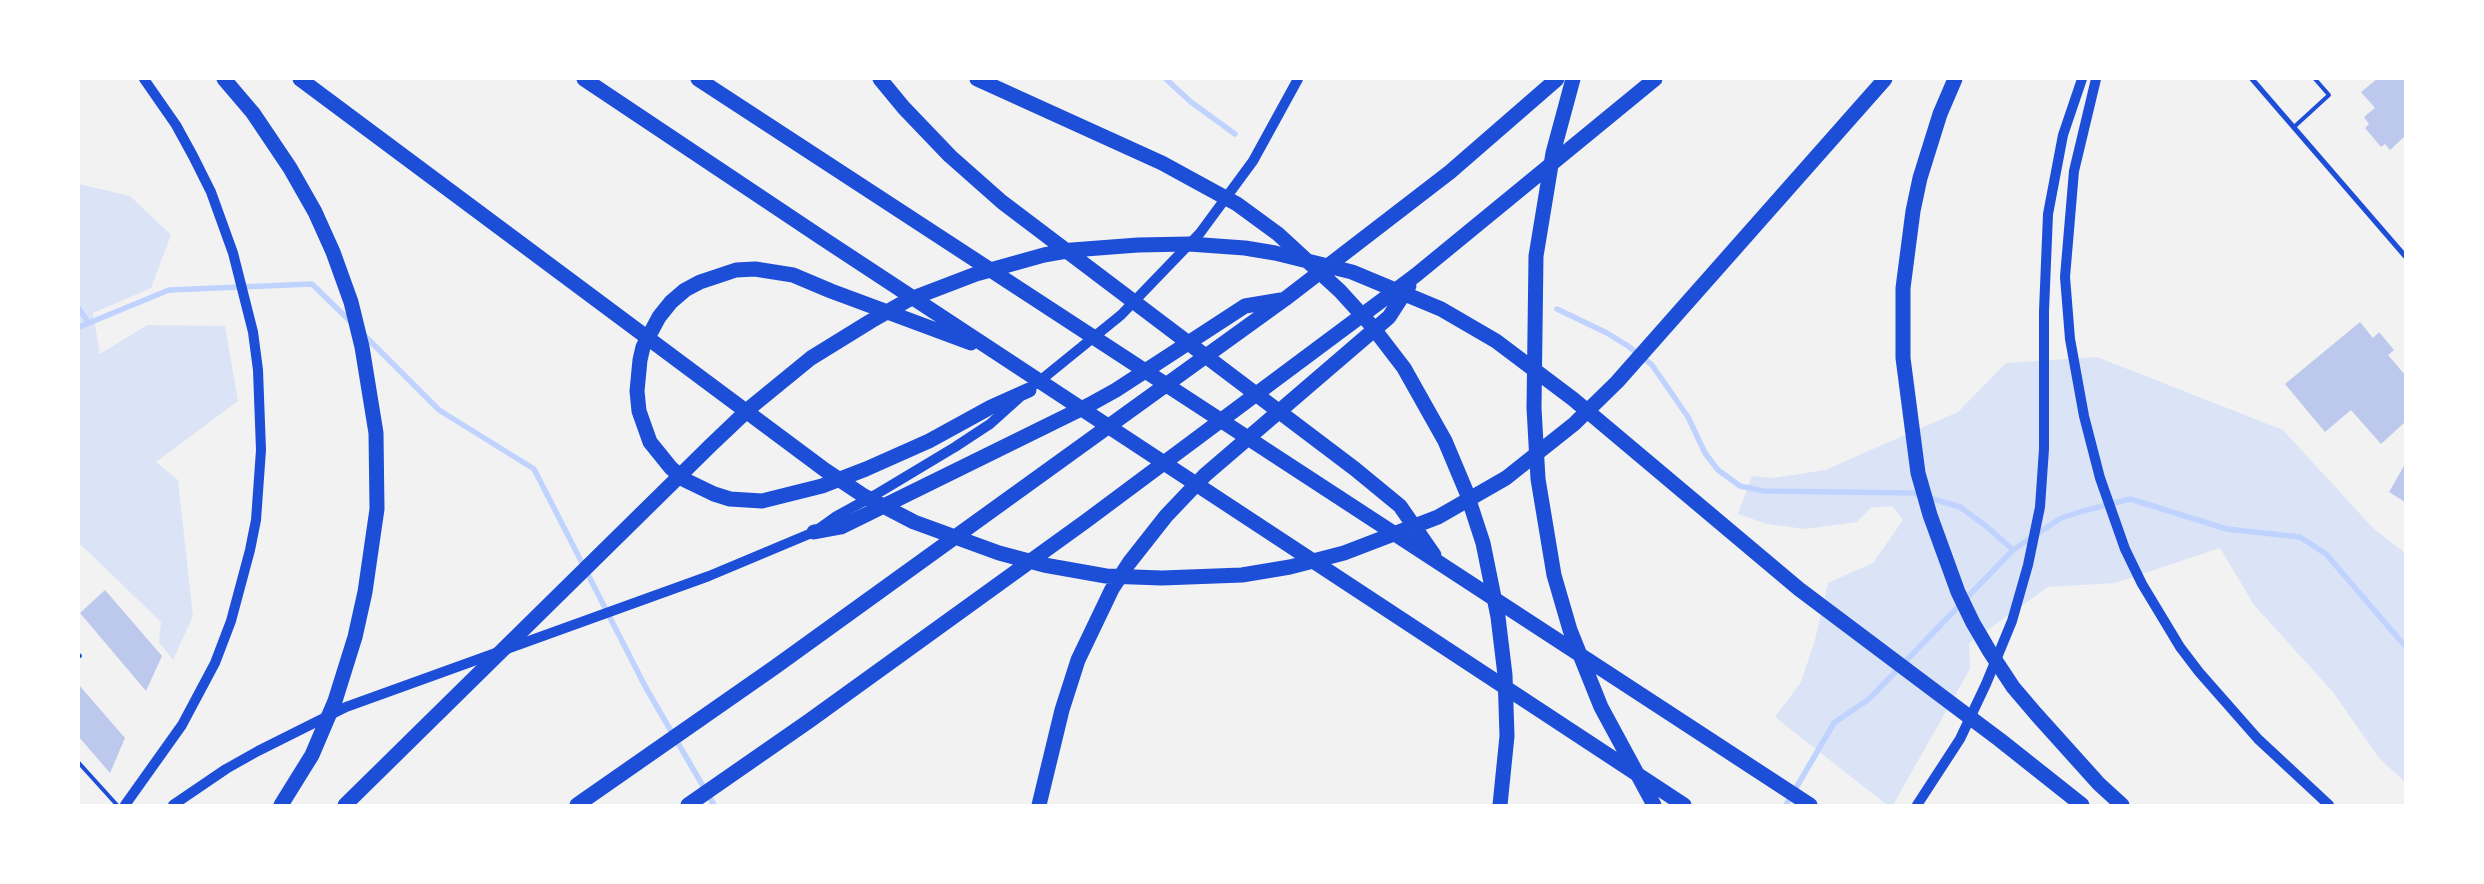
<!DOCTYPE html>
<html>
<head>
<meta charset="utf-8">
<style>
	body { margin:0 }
	#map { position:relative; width:2484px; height:884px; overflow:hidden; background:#f2f2f2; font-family:"IBM Plex Sans",sans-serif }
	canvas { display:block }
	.frame { position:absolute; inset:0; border:80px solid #fff; pointer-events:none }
</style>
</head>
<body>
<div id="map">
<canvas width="2484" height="884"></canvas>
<div class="frame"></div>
</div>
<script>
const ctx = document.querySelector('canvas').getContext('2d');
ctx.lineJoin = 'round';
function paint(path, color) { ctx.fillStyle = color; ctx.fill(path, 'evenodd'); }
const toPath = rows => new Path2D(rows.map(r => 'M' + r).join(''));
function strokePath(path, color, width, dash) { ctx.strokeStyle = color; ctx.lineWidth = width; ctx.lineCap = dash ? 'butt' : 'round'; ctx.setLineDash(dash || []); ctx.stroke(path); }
paint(toPath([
	[79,184,130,196,171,235,151,288,93,313,100,354,147,325,225,326,238,401,156,462,178,480,193,616,173,660,159,642,161,622,79,543],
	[2097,357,2283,430,2373,528,2405,553,2405,782,2380,759,2332,691,2254,605,2220,548,2115,583,2048,587,1969,643,1970,669,1893,805,1887,805,1775,717,1801,682,1815,640,1828,583,1873,563,1903,520,1892,506,1871,508,1857,522,1805,529,1767,524,1738,514,1752,476,1773,478,1825,470,1958,412,2006,363]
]), '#dbe4f7');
strokePath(toPath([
	[1166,79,1191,102,1235,134],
	[79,309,89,323],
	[1557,309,1607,333,1628,346,1652,365,1688,417,1705,453,1718,470,1740,486,1764,491,1913,493,1960,507,1986,526,2013,550],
	[79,327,169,290,312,284,353,324],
	[363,334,439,410,534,469,646,688,714,805],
	[1786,805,1834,723,1869,699,2013,550,2061,518,2083,511,2130,499,2227,529,2300,537,2326,554,2405,646]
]), '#bfd3fe', 5.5);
paint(toPath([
	[2377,79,2405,79,2405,136,2390,150,2385,144,2381,147,2365,128,2369,124,2364,117,2375,108,2361,92],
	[2360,322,2373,338,2379,332,2394,350,2388,355,2405,375,2405,422,2381,444,2351,410,2325,432,2285,384],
	[2405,464,2405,502,2389,492],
	[105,590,162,656,146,691,80,613],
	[79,685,125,738,110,773,79,737]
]), '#bdc9ec');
strokePath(toPath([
	[2294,127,2329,95,2315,79],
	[79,655,80,656],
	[79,763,117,805]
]), '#1d4ed8', 4);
strokePath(toPath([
	[2252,79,2405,256]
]), '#1d4ed8', 5);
strokePath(toPath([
	[2096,79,2074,171,2065,277,2070,339,2084,416,2100,478,2125,549,2142,584,2180,647,2199,672,2258,739,2329,805],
	[1036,384,1121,315,1200,233,1253,161,1298,79],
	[125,805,182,725,215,663,231,621,250,550,256,520,261,450,258,370,253,332,233,253,211,192,193,156,176,125,144,79],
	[173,805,226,769,258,751,346,707,709,576,814,532,835,517,875,495,955,447,990,424,1019,398],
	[1917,805,1960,739,1986,684,2012,621,2028,565,2040,507,2044,449,2044,311,2048,214,2063,135,2082,79]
]), '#1d4ed8', 10);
strokePath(toPath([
	[224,79,253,113,290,168,315,212,333,252,351,302,362,347,376,433,377,509,365,592,355,637,335,701,312,755,281,805],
	[300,79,825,470,864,496,914,522,999,553,1044,565,1106,576,1162,578,1242,575,1290,567,1344,553,1438,517,1506,478,1574,424,1617,382,1885,79],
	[584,79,822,238,1684,805],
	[698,79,1810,805],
	[880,79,904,108,950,156,1002,202,1355,469,1400,506,1434,555],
	[977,79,1162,163,1237,204,1278,234,1340,291,1371,325,1404,368,1445,441,1466,491,1483,543,1498,617,1505,675,1507,736,1500,805],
	[1573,79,1553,153,1536,256,1534,408,1538,479,1554,575,1570,630,1601,707,1654,805],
	[1955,79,1940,114,1920,178,1913,211,1903,288,1903,358,1918,473,1930,515,1958,592,1973,623,1990,652,2013,687,2036,714,2099,784,2122,805],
	[971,343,831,291,793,275,755,269,736,270,700,282,685,290,671,302,659,317,643,347,640,360,637,391,639,411,650,442,671,468,685,480,714,494,730,499,762,501,822,486,866,469,929,441,991,407,1029,390],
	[814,532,841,527,1089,405,1116,390,1245,306,1281,300],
	[345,805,711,445,751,407,811,358,871,321,908,300,976,274,1044,255,1072,250,1138,245,1189,244,1245,248,1275,253,1352,272,1441,309,1496,341,1573,399,1799,589,2000,740,2082,805],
	[577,805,775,667,1285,299,1450,172,1557,79],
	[688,805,809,721,1086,521,1416,275,1655,79],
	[1039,805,1062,710,1078,660,1112,589,1129,563,1166,516,1205,475,1389,317,1409,286]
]), '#1d4ed8', 15);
</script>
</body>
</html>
